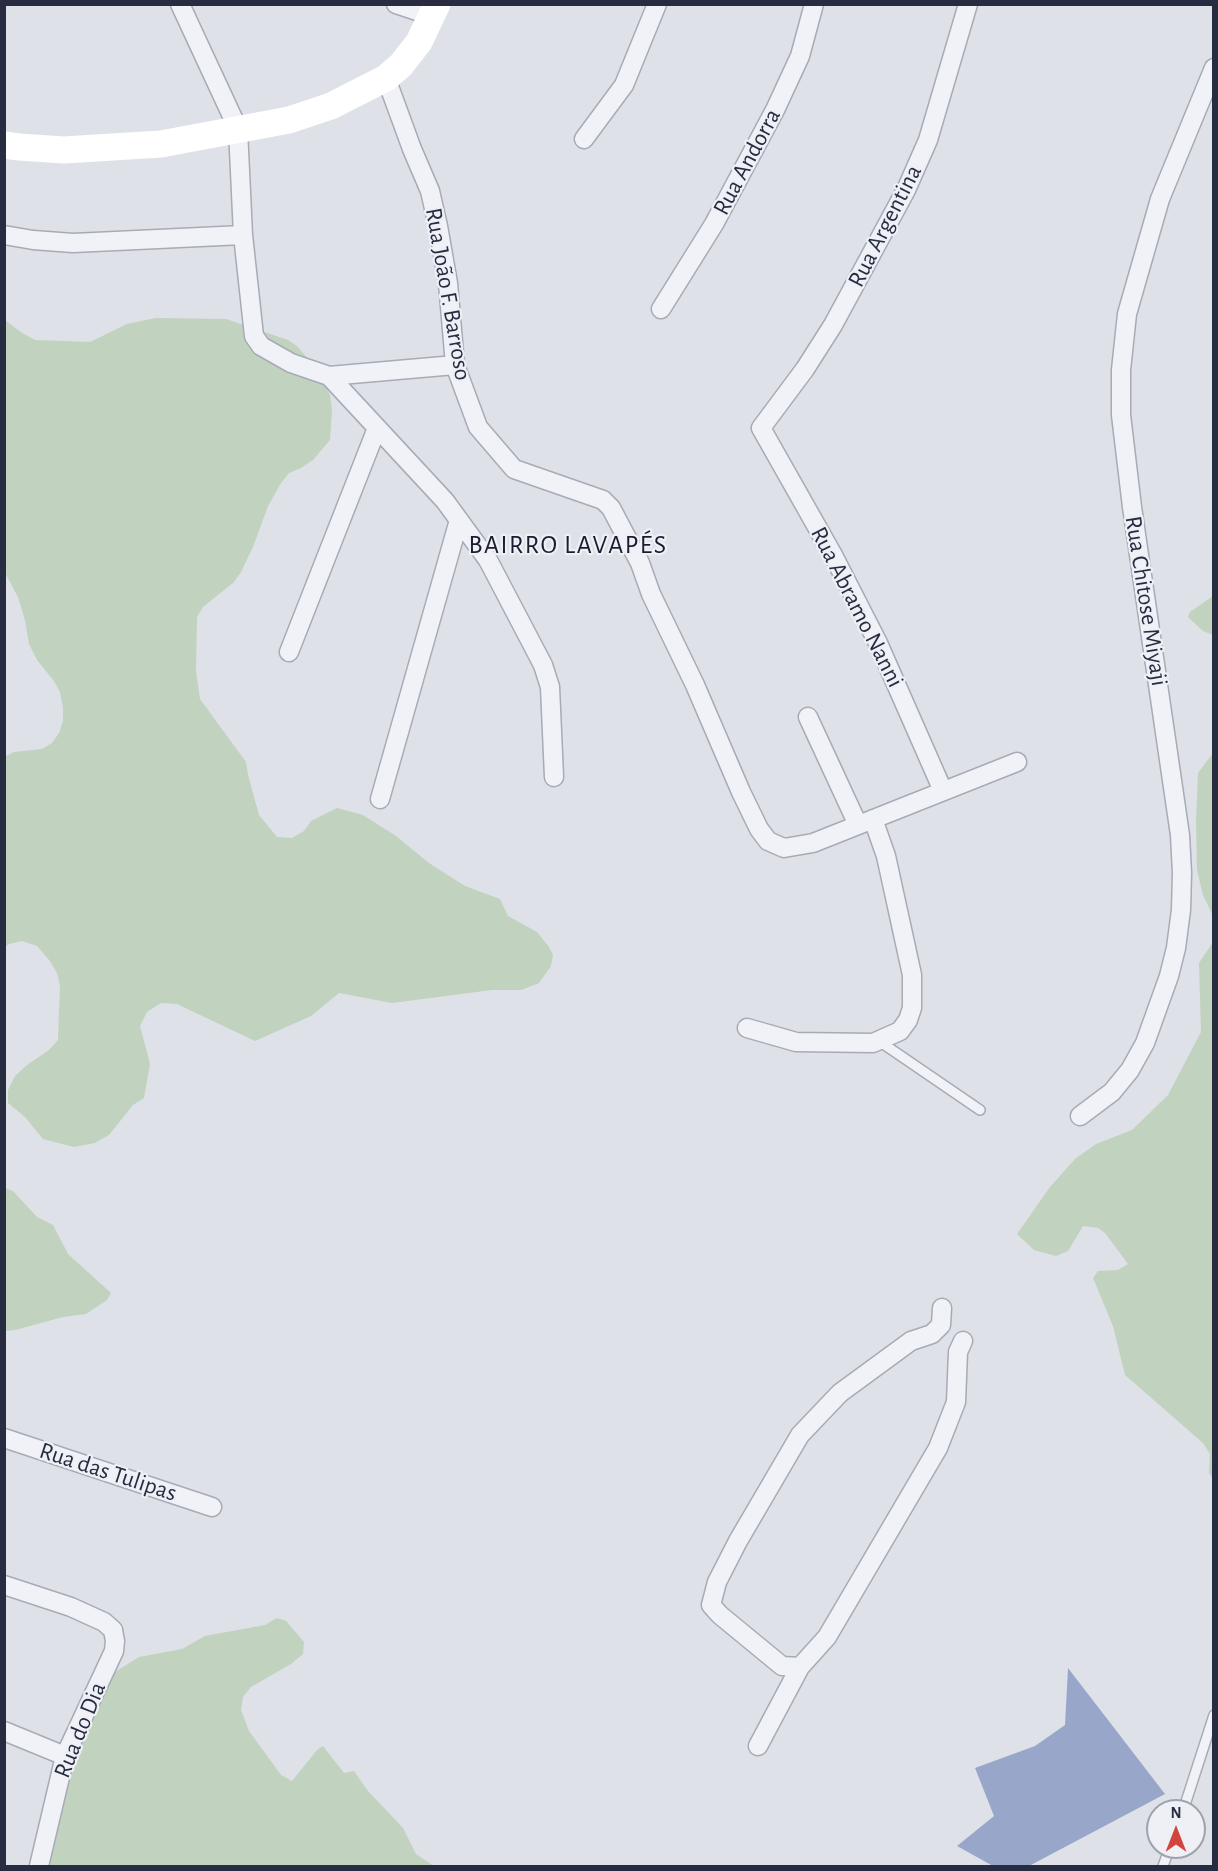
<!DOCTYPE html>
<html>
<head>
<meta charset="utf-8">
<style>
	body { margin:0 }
	#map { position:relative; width:1218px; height:1871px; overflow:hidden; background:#dee1e8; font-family:"Alegreya Sans",sans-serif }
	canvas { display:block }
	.frame { position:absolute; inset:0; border:6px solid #272c40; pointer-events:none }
	.north { position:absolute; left:1146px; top:1799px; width:60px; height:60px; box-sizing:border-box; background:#eef0f6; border:2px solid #9ea2ad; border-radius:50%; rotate:0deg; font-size:16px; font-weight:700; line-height:24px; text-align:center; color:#272c40 }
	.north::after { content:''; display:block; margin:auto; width:21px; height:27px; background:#d14440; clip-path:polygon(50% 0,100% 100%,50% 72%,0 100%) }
</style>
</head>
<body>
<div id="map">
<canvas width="1218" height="1871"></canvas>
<div class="frame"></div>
<div class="north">N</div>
</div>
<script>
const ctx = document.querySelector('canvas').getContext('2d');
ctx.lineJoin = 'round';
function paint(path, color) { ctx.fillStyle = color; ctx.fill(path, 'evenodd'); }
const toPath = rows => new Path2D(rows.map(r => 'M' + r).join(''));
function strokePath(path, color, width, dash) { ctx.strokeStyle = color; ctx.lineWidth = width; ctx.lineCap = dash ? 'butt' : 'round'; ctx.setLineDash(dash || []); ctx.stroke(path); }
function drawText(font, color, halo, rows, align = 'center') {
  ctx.font = font + ' "Alegreya Sans",sans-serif'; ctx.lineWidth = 4.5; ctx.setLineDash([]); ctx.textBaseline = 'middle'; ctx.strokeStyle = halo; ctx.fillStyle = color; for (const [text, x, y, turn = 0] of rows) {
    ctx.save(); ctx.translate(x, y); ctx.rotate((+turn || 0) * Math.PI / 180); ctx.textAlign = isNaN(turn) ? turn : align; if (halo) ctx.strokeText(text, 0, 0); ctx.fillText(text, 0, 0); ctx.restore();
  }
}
paint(toPath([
	[156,318,226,319,288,340,298,347,316,369,330,395,332,410,330,440,313,460,301,468,289,473,281,483,268,506,253,547,241,572,234,582,203,607,197,617,196,672,200,699,246,762,248,775,259,815,277,837,292,838,304,831,311,821,337,808,363,815,396,836,429,863,465,886,500,899,508,916,537,932,549,947,553,955,551,966,539,983,521,990,492,990,392,1003,339,993,311,1016,255,1041,177,1004,161,1003,147,1012,140,1026,150,1064,144,1098,133,1105,109,1135,95,1143,74,1147,43,1139,25,1117,8,1103,8,1090,15,1076,27,1065,49,1050,58,1040,60,985,57,973,50,961,37,946,22,941,9,944,5,947,4,757,14,752,42,749,52,743,59,733,63,721,63,708,60,692,54,681,37,660,29,644,25,620,18,597,5,573,5,320,22,333,35,340,90,342,127,324],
	[1213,596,1213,635,1203,631,1188,617,1190,612],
	[1213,753,1214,753,1213,916,1203,895,1197,870,1196,822,1198,773],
	[1213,942,1213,1479,1209,1473,1210,1454,1203,1443,1125,1375,1113,1326,1093,1278,1098,1271,1118,1270,1128,1264,1105,1233,1098,1228,1083,1226,1068,1251,1056,1256,1034,1250,1017,1234,1050,1187,1075,1159,1096,1144,1132,1130,1168,1095,1201,1032,1199,963],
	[5,1188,13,1191,37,1217,53,1225,68,1254,111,1293,107,1300,86,1314,63,1317,15,1330,5,1331],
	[277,1618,286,1621,304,1642,303,1654,291,1664,251,1687,243,1697,241,1710,249,1731,281,1775,292,1781,317,1750,323,1746,344,1773,354,1771,368,1791,403,1828,416,1854,434,1866,39,1866,86,1714,99,1690,115,1672,139,1657,182,1649,205,1636,265,1625]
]), '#c1d2bf');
paint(toPath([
	[1068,1668,1165,1794,1029,1866,993,1866,957,1846,994,1816,975,1768,1035,1746,1065,1725]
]), '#98a7c9');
const lane = toPath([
	[879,1041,980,1110],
	[1183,1811,1214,1715],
	[1163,1866,1170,1847]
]);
const street = toPath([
	[180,4,238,129,243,235,254,336,261,346,291,363,329,376,455,365],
	[396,4,432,16],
	[386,78,412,149,430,191,438,226,448,283,455,365,478,427,514,469,603,500,611,508,640,563,651,594,695,685,741,792,759,829,768,841,784,848,813,843,1017,762],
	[584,139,624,85,657,4],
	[4,235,33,240,73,243,243,235],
	[661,309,714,224,775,110,800,56,814,4],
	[329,376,445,501,488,560,543,665,550,687,554,777],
	[289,652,377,428],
	[808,717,858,825],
	[943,791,878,643,834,557,761,428,805,369,833,325,906,190,928,140,968,4],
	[380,799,459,520],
	[747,1028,796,1042,873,1043,900,1031,908,1020,912,1008,912,975,886,856,873,819],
	[1080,1116,1112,1092,1130,1070,1145,1043,1169,976,1176,948,1181,910,1182,873,1180,835,1132,507,1121,415,1121,370,1127,314,1160,199,1214,68],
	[4,1438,212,1507],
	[4,1585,71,1607,104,1622,113,1630,115,1641,114,1651,65,1756,39,1866],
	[800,1667,782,1666,720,1615,711,1605,717,1582,738,1541,800,1435,840,1393,911,1341,932,1334,941,1325,942,1308],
	[4,1731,65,1756],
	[758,1746,800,1667,827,1637,938,1448,956,1402,958,1352,963,1341]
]);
strokePath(lane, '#a7abb6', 12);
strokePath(street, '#a7abb6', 21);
strokePath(lane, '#f1f2f7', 9);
strokePath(street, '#f1f2f7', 18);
strokePath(toPath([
	[4,145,19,147,64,150,161,144,289,120,331,106,386,78,401,65,419,42,437,4]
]), '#fff', 27);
drawText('24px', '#272c40', '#eef0f6', [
	["Rua Andorra",747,162,-62],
	["Rua Argentina",885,226,-63],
	["Rua João F. Barroso",448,294,80],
	["Rua Chitose Miyaji",1146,601,81],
	["Rua Abramo Nanni",857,607,63],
	["Rua das Tulipas",108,1472,18],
	["Rua do Dia",80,1730,-68]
]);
ctx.letterSpacing = '1.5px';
drawText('26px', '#1a1d30', '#eef0f6', [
	["BAIRRO LAVAPÉS",568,545]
]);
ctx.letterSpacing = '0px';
</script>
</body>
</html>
